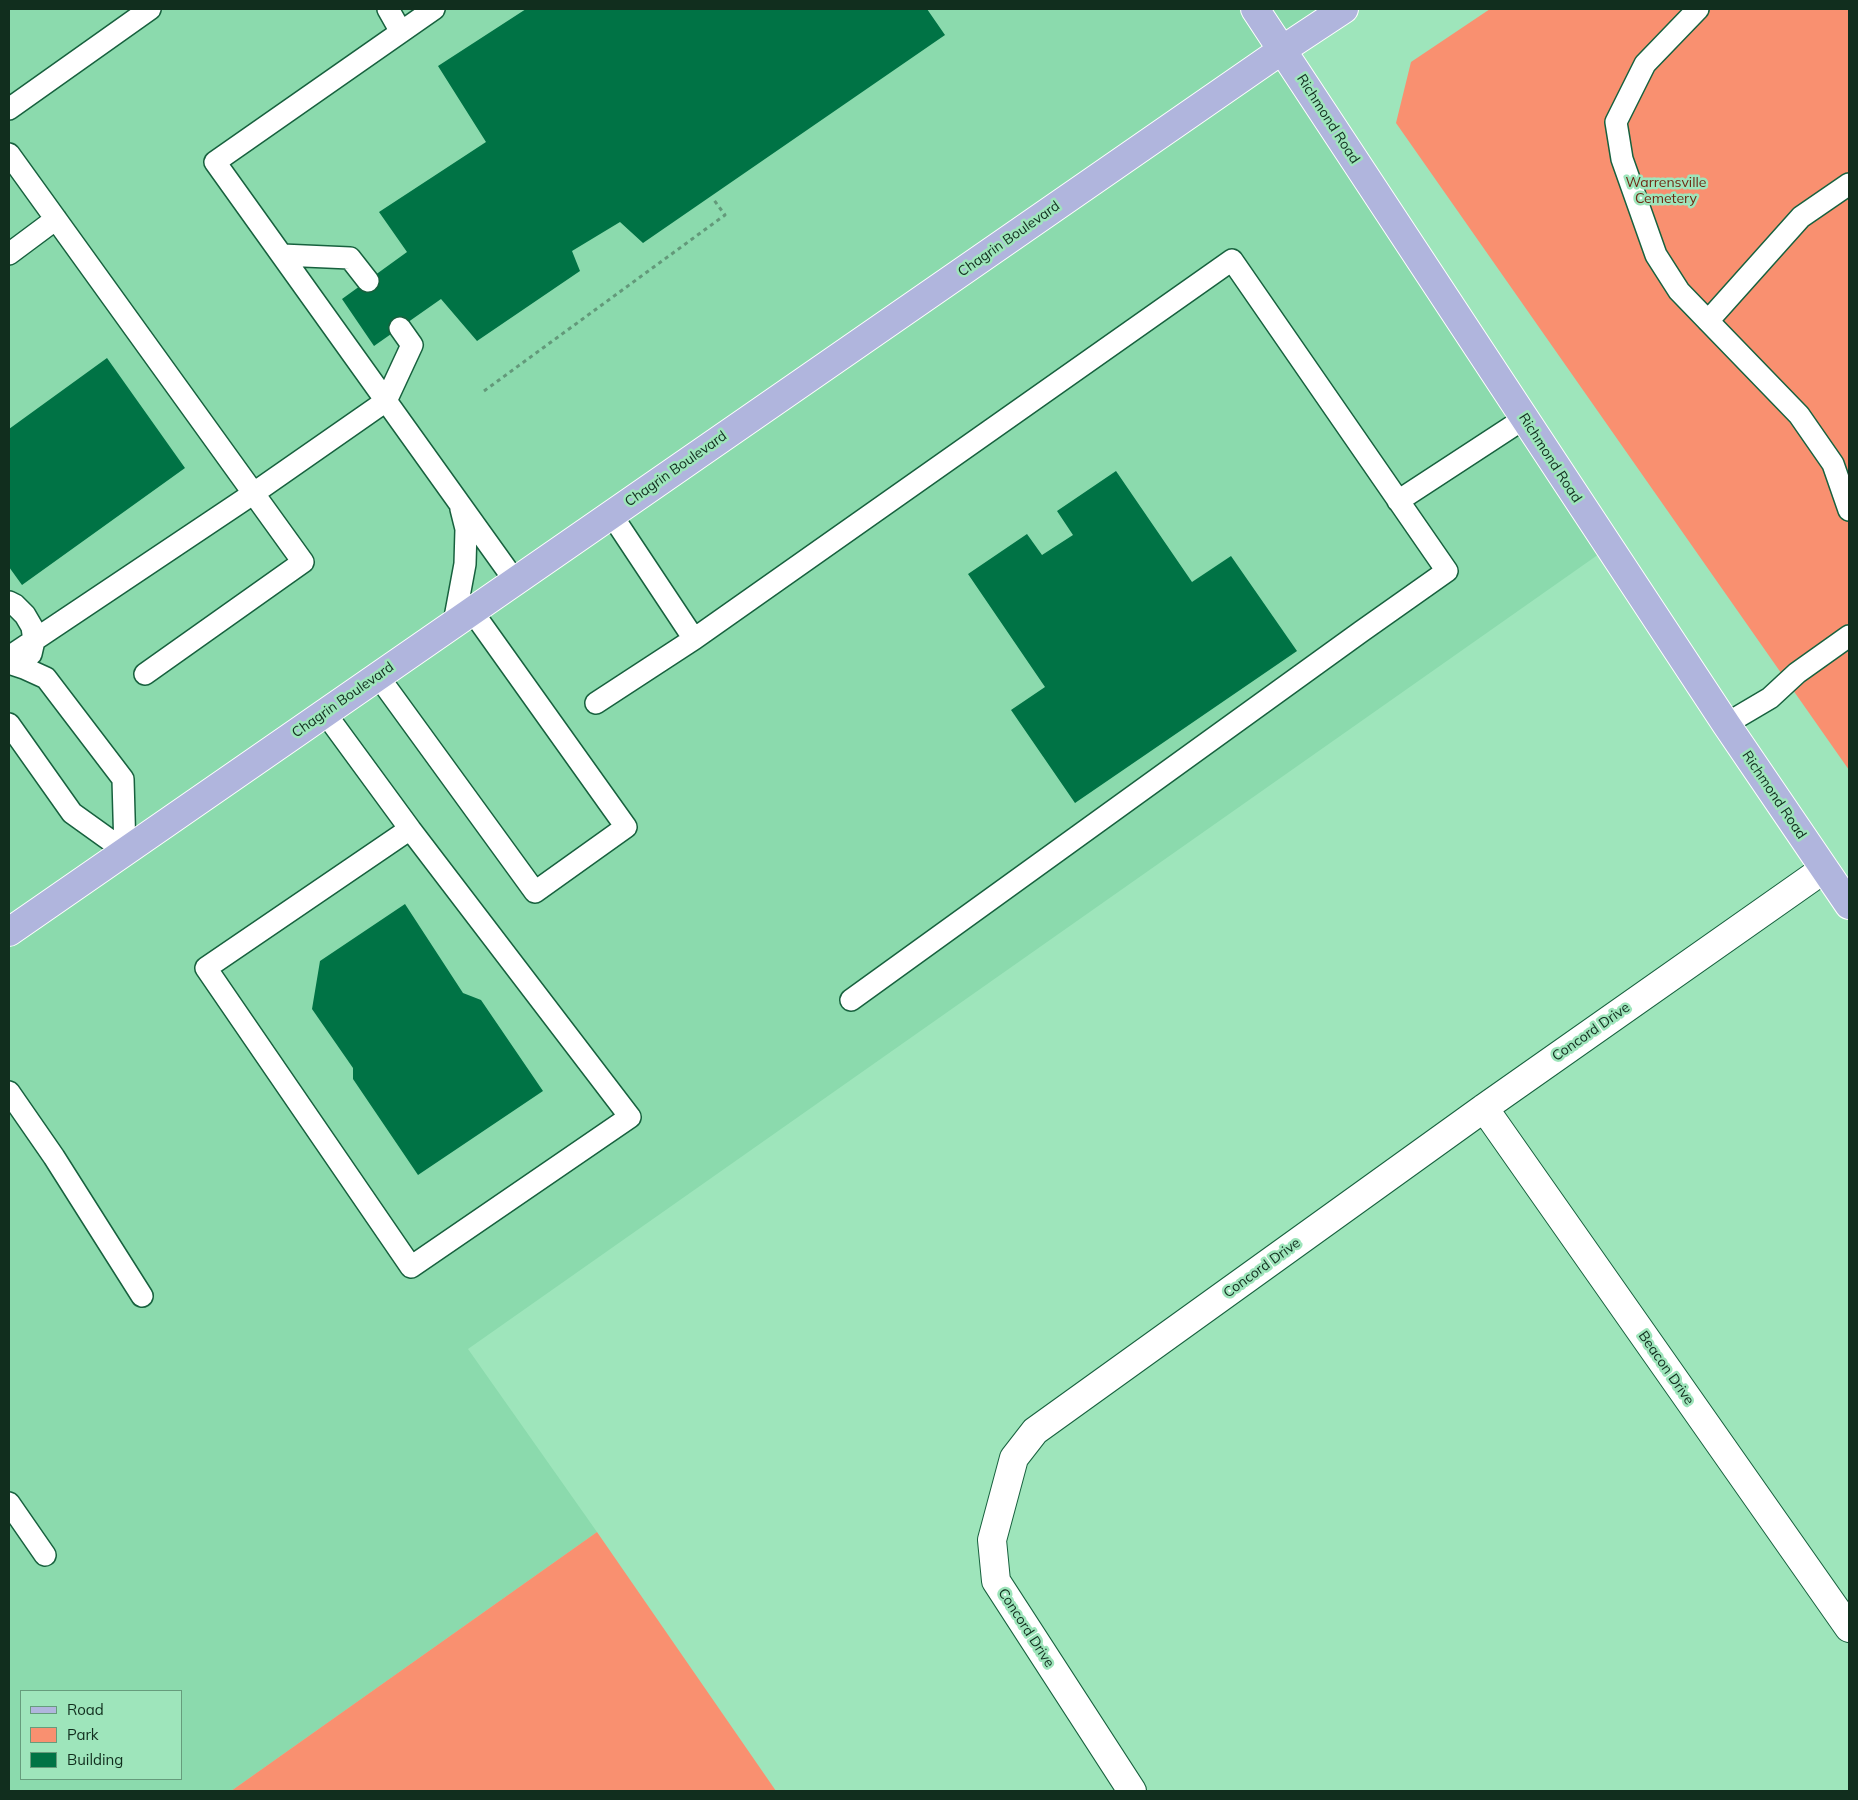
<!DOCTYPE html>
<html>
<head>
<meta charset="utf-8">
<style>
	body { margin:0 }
	#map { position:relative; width:1858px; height:1800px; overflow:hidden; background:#9ee5bb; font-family:Mulish,sans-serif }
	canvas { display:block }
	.frame { position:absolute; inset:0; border:10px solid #112e1e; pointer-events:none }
	.legend { position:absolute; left:20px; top:1690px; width:162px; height:90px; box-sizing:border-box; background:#9ee5bb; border:1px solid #669c7c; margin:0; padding:6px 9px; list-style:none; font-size:15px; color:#112e1e }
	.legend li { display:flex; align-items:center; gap:10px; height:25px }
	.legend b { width:25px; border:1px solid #669c7c }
</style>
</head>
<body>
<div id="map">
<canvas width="1858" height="1800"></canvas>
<div class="frame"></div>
<ul class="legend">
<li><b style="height:6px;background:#b0b5dd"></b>Road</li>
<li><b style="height:14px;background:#f99070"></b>Park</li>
<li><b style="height:14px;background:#007345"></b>Building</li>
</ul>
</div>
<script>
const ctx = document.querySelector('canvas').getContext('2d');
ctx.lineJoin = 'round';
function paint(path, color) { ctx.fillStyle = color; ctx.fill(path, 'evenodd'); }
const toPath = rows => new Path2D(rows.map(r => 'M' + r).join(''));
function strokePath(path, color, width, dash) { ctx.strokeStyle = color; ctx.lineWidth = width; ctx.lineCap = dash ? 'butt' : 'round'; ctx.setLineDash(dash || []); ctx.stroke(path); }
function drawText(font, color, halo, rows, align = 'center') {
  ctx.font = font + ' Mulish,sans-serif'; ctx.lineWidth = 5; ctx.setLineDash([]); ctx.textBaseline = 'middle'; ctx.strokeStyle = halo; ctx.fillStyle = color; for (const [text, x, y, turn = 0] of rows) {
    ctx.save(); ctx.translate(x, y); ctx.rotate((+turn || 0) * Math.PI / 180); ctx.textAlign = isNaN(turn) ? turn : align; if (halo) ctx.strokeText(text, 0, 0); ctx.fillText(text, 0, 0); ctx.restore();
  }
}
paint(toPath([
	[9,9,1342,9,1283,50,1609,547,468,1349,597,1532,231,1791,9,1791],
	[21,1691,181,1691,181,1779,21,1779]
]), '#8bdaad');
paint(toPath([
	[1490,9,1849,9,1849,770,1396,123,1411,62],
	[597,1532,776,1791,231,1791]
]), '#f99070');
paint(toPath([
	[526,9,927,9,945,35,643,243,620,222,572,251,580,271,477,341,441,299,374,346,342,299,407,252,379,212,486,142,438,66],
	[107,358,185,468,22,585,9,567,9,429],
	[1116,471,1192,582,1231,556,1297,651,1075,803,1011,710,1045,687,968,574,1027,534,1042,555,1073,535,1057,511],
	[405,904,463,993,481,1000,543,1091,418,1175,353,1079,353,1068,312,1009,320,961]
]), '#007345');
const service = toPath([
	[388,9,401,32],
	[434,9,215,162,515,581],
	[1698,9,1645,64,1616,122,1622,159,1656,255,1679,291,1799,415,1833,464,1849,510],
	[9,109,150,9],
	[9,154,303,562,145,674],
	[9,254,56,219],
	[282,255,350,258,368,281],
	[1708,321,1801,217,1849,184],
	[1398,501,1525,418],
	[611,514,694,639,1232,260,1447,571,1362,631,851,1000],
	[9,602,15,605,25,615,32,627,34,641,31,654],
	[454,623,465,564,466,529,461,509],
	[9,657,254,493,386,401,412,345,400,328],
	[9,663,24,668,46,678,123,779,125,851],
	[378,676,535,892,626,827,472,611],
	[596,703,694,639],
	[325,713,410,829,206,968,411,1267,630,1117,410,829],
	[9,724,72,813,125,851],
	[1726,724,1770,698,1797,673,1849,636],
	[9,1092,54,1157,142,1296],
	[9,1503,45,1555]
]);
const minor = toPath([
	[1484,1108,1849,1628],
	[1132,1791,996,1581,992,1540,1014,1458,1035,1431,1484,1108,1824,869]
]);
const primary = toPath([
	[1255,9,1726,724,1849,905],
	[9,932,1282,50,1344,9]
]);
strokePath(service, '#17613e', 24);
strokePath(minor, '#17613e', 30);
strokePath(primary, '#fff', 30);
strokePath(toPath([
	[484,391,725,215,714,200]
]), '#63997a', 3, [4, 4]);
strokePath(service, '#fff', 21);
strokePath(minor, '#fff', 28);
strokePath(primary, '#b0b5dd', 28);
drawText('14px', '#112e1e', '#9ee5bb', [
	["Richmond Road",1328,119,57],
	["Chagrin Boulevard",1009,239,-35],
	["Richmond Road",1550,458,57],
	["Chagrin Boulevard",676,469,-35],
	["Chagrin Boulevard",343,700,-35],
	["Richmond Road",1774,795,56],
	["Concord Drive",1591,1032,-35],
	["Concord Drive",1262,1268,-36],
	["Beacon Drive",1666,1368,55],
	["Concord Drive",1026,1628,57]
]);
drawText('14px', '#6e2913', '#9ee5bb', [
	["Warrensville",1666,183],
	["Cemetery",1666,199]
]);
</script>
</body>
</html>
